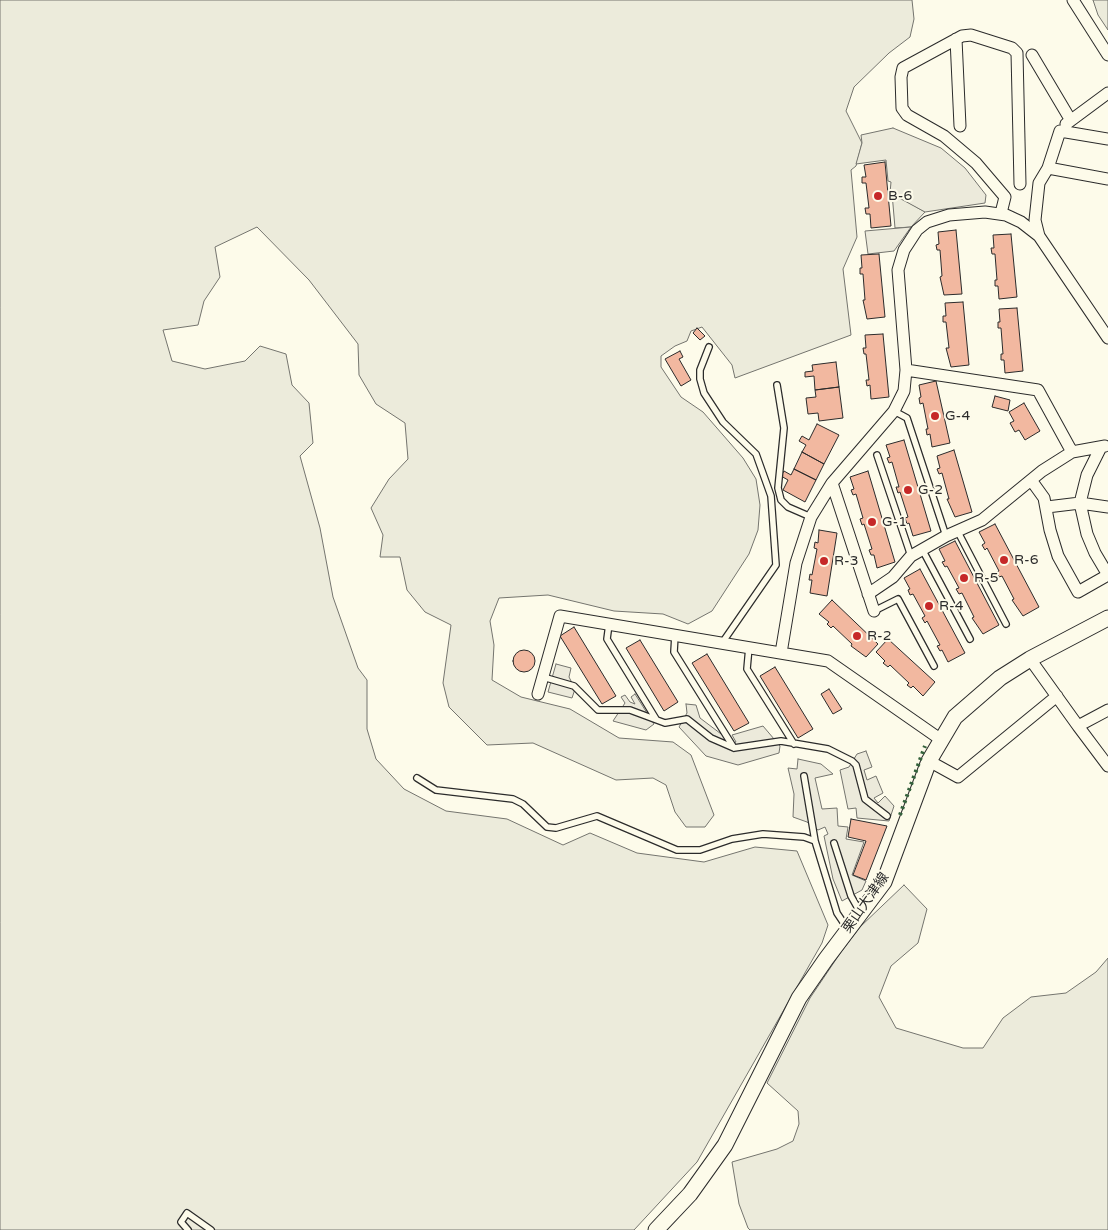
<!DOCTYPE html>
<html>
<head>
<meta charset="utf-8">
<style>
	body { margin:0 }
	canvas { display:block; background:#fdfbea }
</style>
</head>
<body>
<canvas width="1108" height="1230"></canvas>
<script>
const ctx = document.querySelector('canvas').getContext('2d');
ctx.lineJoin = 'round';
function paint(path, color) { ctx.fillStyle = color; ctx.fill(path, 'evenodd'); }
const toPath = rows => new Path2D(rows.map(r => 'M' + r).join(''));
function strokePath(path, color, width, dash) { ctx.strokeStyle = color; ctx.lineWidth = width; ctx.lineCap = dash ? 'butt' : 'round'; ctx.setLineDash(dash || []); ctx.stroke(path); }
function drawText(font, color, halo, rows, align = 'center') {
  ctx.font = font + ' "Varela Round","Noto Sans JP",sans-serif'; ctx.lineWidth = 4; ctx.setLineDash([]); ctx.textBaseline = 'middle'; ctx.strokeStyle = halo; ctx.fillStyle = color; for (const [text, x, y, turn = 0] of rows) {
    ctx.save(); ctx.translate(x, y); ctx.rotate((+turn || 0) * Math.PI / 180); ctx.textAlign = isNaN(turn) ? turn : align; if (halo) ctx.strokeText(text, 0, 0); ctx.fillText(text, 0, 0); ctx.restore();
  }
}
const green = toPath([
	[0,0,912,0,914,19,910,37,889,53,854,87,846,111,862,143,856,166,851,170,857,237,843,269,851,335,735,378,732,365,702,327,691,331,687,341,675,346,661,356,661,367,681,397,703,412,743,458,756,479,760,505,758,530,749,554,712,611,688,624,663,614,614,611,548,595,499,598,490,621,494,645,492,680,521,697,570,709,619,738,673,742,691,755,714,815,705,827,686,827,675,812,666,785,653,778,616,780,533,743,487,745,449,707,443,683,451,625,425,612,407,590,400,557,380,557,383,535,371,508,389,479,408,459,405,423,376,404,359,375,358,344,309,280,257,227,215,247,220,277,204,301,198,325,163,330,172,361,205,369,245,361,260,346,286,354,292,385,309,403,313,443,300,456,320,528,333,597,358,668,367,680,367,729,376,759,404,789,446,811,507,819,563,845,590,833,637,853,704,862,755,847,797,851,828,925,822,943,697,1162,634,1230,0,1230,0,0],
	[1093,0,1108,0,1108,30,1098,15,1093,0],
	[892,193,925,212,911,227,895,228,892,193],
	[904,885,927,909,918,943,891,966,879,997,896,1028,963,1048,983,1048,1003,1018,1031,997,1066,993,1096,972,1108,958,1108,1230,750,1230,748,1228,739,1204,732,1162,777,1149,793,1141,799,1124,798,1111,767,1083,810,998,841,952,860,927,904,885]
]);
paint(green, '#ecebdb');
strokePath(green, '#74746e', 1);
const parking = toPath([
	[893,128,941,148,965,168,986,195,985,203,925,212,890,193,891,182,888,181,886,160,856,164,862,143,861,135,893,128],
	[911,227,894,251,868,254,865,231,911,227],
	[556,664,571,668,569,677,575,689,572,698,548,692,556,664],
	[635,694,654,724,646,730,613,721,625,703,621,697,625,695,630,702,635,704,631,697,635,694],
	[686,704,696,705,700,718,733,743,736,742,732,735,763,726,780,746,779,753,738,765,706,756,679,727,687,713,686,704],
	[866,751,872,767,864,770,867,780,876,776,883,793,874,798,878,803,885,796,894,806,889,821,857,818,856,808,848,809,840,770,849,767,857,754,866,751],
	[798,759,821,764,833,774,815,778,822,809,837,808,838,826,848,827,846,839,864,842,852,875,866,881,862,890,842,901,833,879,824,836,828,834,825,827,818,830,807,822,793,817,794,794,788,768,797,769,798,759]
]);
paint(parking, '#eceadb');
strokePath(parking, '#74746e', 1);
const building = toPath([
	[885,162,891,226,871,228,870,214,866,214,865,208,869,208,866,183,862,183,862,177,866,177,864,165,885,162],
	[956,230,962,294,944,295,940,277,942,276,940,250,937,250,936,245,939,244,938,232,956,230],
	[1011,234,1017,297,999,299,998,286,995,286,995,280,997,280,995,254,992,254,991,248,994,248,993,235,1011,234],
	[879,254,885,317,867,319,863,300,865,300,863,274,860,274,860,268,862,268,861,255,879,254],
	[963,302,969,365,951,367,946,348,949,348,946,322,943,322,943,316,946,316,945,303,963,302],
	[1017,308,1023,371,1005,373,1004,360,1001,360,1001,354,1003,354,1001,328,998,328,998,322,1000,322,999,309,1017,308],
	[697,328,705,336,700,340,693,333,697,328],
	[883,334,889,397,871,399,870,385,867,386,866,380,869,380,866,354,864,354,863,348,866,348,865,335,883,334],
	[680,351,683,357,679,359,691,380,681,386,665,359,680,351],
	[836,362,839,387,815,390,814,376,805,377,805,372,813,371,812,365,836,362],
	[936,381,950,443,932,447,930,434,927,435,926,429,928,429,923,403,920,404,919,398,921,397,919,385,936,381],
	[839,387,843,418,819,421,818,413,808,414,806,398,816,397,815,390,839,387],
	[995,396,1010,400,1008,411,992,407,995,396],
	[1024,403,1040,431,1025,440,1019,430,1015,432,1010,423,1014,421,1009,412,1024,403],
	[817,424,839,435,824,464,802,452,806,445,799,441,802,436,809,440,817,424],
	[904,440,931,531,913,536,909,523,907,524,905,518,908,517,900,492,898,493,896,487,899,487,892,462,889,463,887,458,890,457,886,445,904,440],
	[954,450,972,512,955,517,947,499,949,499,942,473,939,474,937,469,940,468,937,456,954,450],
	[802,452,824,464,816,480,794,469,802,452],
	[794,469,816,480,805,502,783,490,788,480,781,476,784,471,791,475,794,469],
	[868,471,895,562,877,568,874,555,871,555,869,550,872,549,864,524,862,525,860,519,863,518,856,494,853,495,851,490,854,489,850,477,868,471],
	[995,524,1039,607,1023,616,1012,600,1014,599,1002,576,999,577,997,572,999,571,987,548,985,550,982,545,985,543,979,532,995,524],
	[819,530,837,533,827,596,810,593,812,580,809,580,810,574,812,575,817,549,814,548,815,542,818,543,819,530],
	[955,541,999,625,983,634,972,618,974,617,962,593,959,594,956,589,959,588,947,566,945,567,942,562,945,561,939,549,955,541],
	[920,569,965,653,948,662,942,650,940,651,937,646,940,645,927,621,925,623,922,618,925,616,913,594,910,595,908,590,910,589,904,578,920,569],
	[832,600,878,644,866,657,851,646,852,644,833,626,831,628,827,624,829,622,819,614,832,600],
	[574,627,616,696,602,704,560,636,574,627],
	[888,639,935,682,923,696,913,686,911,688,907,685,909,683,890,665,888,667,883,663,885,661,876,652,888,639],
	[640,640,678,702,664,711,626,648,640,640],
	'513 661a11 11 0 1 1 22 0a11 11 0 1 1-22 0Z',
	[707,654,749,723,734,731,692,663,707,654],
	[775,667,813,729,798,738,760,676,775,667],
	[829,689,842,709,833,714,821,694,829,689],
	[851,819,887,826,866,880,853,875,866,841,848,837,851,819]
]);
paint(building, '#f2b8a0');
strokePath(building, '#2b2b2b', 1);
const lane = toPath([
	[709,347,700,370,700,379,704,393,723,422,756,454,771,496,776,565,722,643],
	[777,385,784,428,778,488,781,500,788,507,811,517],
	[894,411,907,418,946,536],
	[877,455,911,556],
	[958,532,1006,624],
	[922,549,970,639],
	[874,611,898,599,934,666],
	[609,624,607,639,656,719],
	[675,635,674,652,734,748],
	[749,647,747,669,794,744],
	[543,677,574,686,598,710,630,710,665,723,687,719,711,738,734,748,781,741,828,749,852,761,856,765,865,799,887,816],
	[804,776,815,841,837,913,847,928],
	[417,778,436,790,513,799,523,804,547,827,556,828,597,816,677,850,700,850,732,839,763,834,804,837,815,841],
	[834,843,851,896,860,912],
	[188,1230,181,1222,187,1213,211,1230]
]);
const street = toPath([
	[1073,0,1108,55],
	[956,39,960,126],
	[1032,55,1070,119],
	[1066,124,1108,93],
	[1048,168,1108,179],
	[1001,213,1005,197,976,163,944,136,907,115,902,108,901,77,903,68,962,36,971,35,1012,48,1017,53,1020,184],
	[1039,236,1035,220,1039,183,1048,168,1060,131,1108,139],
	[1101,447,1087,475,1080,503,1087,534,1095,553,1108,575],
	[1072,452,1105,446],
	[1031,480,1044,498,1050,530,1058,556,1078,592,1108,575],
	[832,483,874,611],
	[1047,507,1080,503,1108,507],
	[868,594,893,577,911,556,946,536,982,520,1042,471,1072,452,1038,390,906,370],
	[781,653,796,563,811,517,832,483,894,411,904,391,906,370,898,270,904,250,917,230,927,222,949,215,985,212,1006,215,1021,222,1039,236,1108,338],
	[1030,659,1078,726,1108,710],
	[538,694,560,616,828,661,940,739],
	[1078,726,1108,766],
	[929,761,958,777,1057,696]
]);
const secondary = toPath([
	[656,1230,690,1194,725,1145,799,998,826,959,884,882,929,761,955,717,1000,678,1030,659,1108,618]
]);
strokePath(lane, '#2b2b2b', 8);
strokePath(street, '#2b2b2b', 13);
strokePath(secondary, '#2b2b2b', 17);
strokePath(lane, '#fdfbea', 5.5);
strokePath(street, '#fdfbea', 11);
strokePath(secondary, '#fdfbea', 15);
strokePath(toPath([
	[900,815,925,746]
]), '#34623c', 4, [2.5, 4]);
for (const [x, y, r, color] of [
	[878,196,5,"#c62828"],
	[935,416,5,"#c62828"],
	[908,490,5,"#c62828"],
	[872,522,5,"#c62828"],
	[1004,560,5,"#c62828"],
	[824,561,5,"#c62828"],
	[964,578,5,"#c62828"],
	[929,606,5,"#c62828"],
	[857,636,5,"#c62828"]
]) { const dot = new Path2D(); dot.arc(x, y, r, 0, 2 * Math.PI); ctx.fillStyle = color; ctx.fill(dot); strokePath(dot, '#fdfbea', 2); }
drawText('14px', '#2b2b2b', '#fdfbea', [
	["B-6",888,196],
	["G-4",945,416],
	["G-2",918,490],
	["G-1",882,522],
	["R-6",1014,560],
	["R-3",834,561],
	["R-5",974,578],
	["R-4",939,606],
	["R-2",867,636]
], 'left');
drawText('14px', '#2b2b2b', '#fdfbea', [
	["栗山大津線",866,903,-55]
]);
</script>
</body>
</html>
